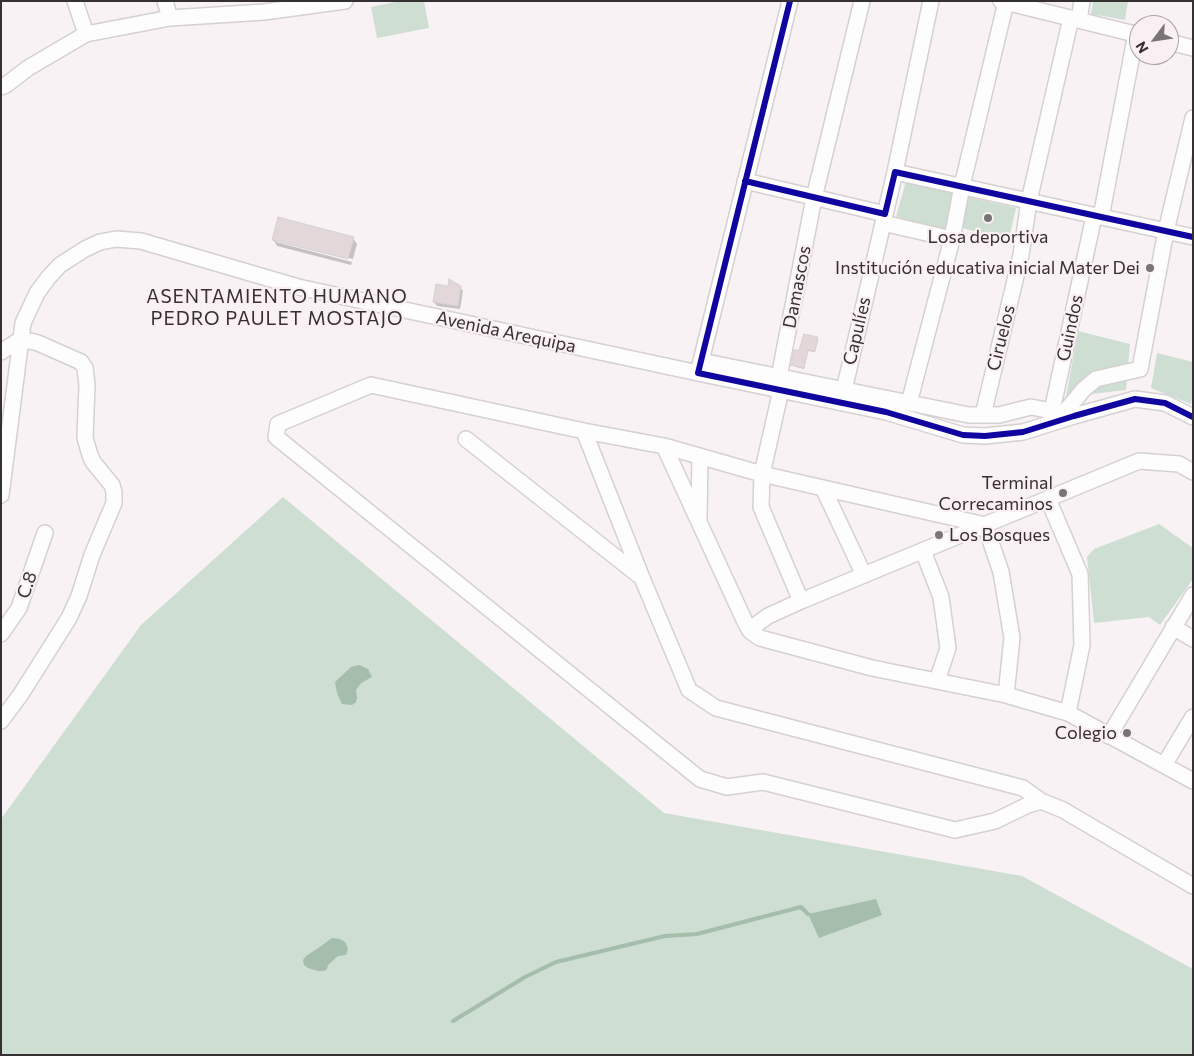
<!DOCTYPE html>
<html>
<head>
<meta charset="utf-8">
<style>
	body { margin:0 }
	#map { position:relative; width:1194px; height:1056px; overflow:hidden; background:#f8f2f4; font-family:Commissioner,sans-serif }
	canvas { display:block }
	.frame { position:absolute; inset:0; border:2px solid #353132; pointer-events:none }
	.north { position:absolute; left:1129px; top:15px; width:50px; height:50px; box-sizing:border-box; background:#faf0f3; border:1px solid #aba4a6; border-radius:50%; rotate:239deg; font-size:14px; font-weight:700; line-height:20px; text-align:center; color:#353132 }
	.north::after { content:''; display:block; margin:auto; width:18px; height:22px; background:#797576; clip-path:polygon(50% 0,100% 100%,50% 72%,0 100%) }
</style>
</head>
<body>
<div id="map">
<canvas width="1194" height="1056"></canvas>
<div class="frame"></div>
<div class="north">N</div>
</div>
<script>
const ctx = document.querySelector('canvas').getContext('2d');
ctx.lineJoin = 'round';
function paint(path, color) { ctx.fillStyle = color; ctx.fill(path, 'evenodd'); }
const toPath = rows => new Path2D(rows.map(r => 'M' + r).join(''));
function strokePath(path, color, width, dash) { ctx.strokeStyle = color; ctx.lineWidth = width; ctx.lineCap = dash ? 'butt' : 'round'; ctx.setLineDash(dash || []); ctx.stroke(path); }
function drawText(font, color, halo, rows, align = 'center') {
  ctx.font = font + ' Commissioner,sans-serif'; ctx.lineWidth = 4.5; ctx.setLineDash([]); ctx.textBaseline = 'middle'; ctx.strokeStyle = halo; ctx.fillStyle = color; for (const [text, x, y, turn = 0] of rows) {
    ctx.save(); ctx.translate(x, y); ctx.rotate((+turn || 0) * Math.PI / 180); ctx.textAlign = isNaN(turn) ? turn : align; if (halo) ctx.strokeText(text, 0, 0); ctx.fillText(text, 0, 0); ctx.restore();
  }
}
paint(toPath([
	[400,1,424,1,429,28,377,38,371,7],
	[1093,1,1128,1,1125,20,1091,14],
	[906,181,958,191,949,230,896,217],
	[967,197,1016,208,1009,239,961,228],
	[1078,331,1130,344,1126,390,1066,397],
	[1157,353,1193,362,1193,391,1191,404,1151,388],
	[283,497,664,813,1022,876,1193,969,1193,1055,1,1055,1,819,141,625],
	[1159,524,1193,548,1193,579,1160,625,1149,617,1094,623,1087,557,1094,549]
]), '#cfded2');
paint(toPath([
	[359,665,368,669,372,677,361,683,356,690,357,698,356,702,352,705,342,704,337,693,335,682,351,667],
	[876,899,882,915,819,938,808,914],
	[332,938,340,939,345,942,348,949,346,955,338,956,328,965,327,969,324,971,318,971,308,968,304,965,303,960,306,956,317,949]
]), '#a5bdab');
paint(toPath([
	[353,238,357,244,353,259,276,240,276,242,352,262,351,265,277,246,273,239],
	[460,287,463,291,460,309,437,306,434,302],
	[818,338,818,340,815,352,808,351,804,369,789,365,788,364,800,351]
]), '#0003');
strokePath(toPath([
	[453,1021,525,977,556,962,665,936,697,934,801,907,808,914]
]), '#a5bdab', 4);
const building = toPath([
	[278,217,354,237,348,259,272,240,278,217],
	[449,279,461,286,458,306,433,302,436,284,448,286,449,279],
	[804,334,818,337,815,351,808,350,804,368,787,364,791,350,799,350,804,334]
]);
paint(building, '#e3d7da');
strokePath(building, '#d5d1d2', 1);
const minor = toPath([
	[75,1,86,34],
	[165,1,170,18],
	[1001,1,1139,35],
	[1079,20,1082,1],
	[1169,42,1193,48],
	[1,87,6,85,28,68,86,34,170,18,264,12,345,1],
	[895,172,1193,237],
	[745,181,885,214],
	[1101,217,1136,34],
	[883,223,952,239,962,186,1006,2],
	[1,352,21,339,38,343,81,362,85,368,87,385,85,438,90,455,93,462,112,485,114,492,114,503,92,555,79,596,69,618,21,694,1,721],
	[701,361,969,415,999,415,1031,407,1073,415],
	[698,373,790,1],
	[779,377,814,198,862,1],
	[781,390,762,474,761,507,801,601],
	[844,390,895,172,931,1],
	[909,403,952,239],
	[1052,411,1094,216],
	[1064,413,1084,389,1096,379,1140,369,1166,231,1193,118],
	[983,415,1021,255,1029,201,1071,18],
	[584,431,642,578,689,690,716,708,1023,788,1041,801],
	[466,439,641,577],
	[664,446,746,624,750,631,760,638,872,668,1006,695,1068,713,1193,781],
	[823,488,864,575],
	[1,495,23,323,37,293,48,278,60,265,85,249,100,242,116,239,141,241,298,287,698,373,886,412,963,435,985,436,1023,432,1074,416,1135,399,1165,403,1193,417],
	[1048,499,1080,574,1082,645,1068,713],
	[699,518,700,456],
	[923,551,941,597,948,648,937,681],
	[1173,627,1193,639],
	[750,631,757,624,768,616,801,601,1139,461,1179,464,1193,472],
	[1,634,19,608,45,533],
	[1006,695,1012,638,1001,572,985,525,762,474,664,446,584,431,371,385,278,424,276,437,700,779,727,787,763,782,955,830,995,821,1028,805,1041,801,1063,810,1193,886],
	[1109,736,1193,595],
	[1164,765,1193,717]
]);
strokePath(minor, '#d5d0d2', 18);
strokePath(minor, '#fefdfd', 15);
strokePath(toPath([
	[790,1,698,373,886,412,963,435,985,436,1023,432,1074,416,1135,399,1165,403,1193,417],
	[745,181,885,214,895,172,1193,237]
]), '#10069f', 6);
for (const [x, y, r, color] of [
	[988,218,5,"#797576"],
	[1150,268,5,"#797576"],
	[1063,493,5,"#797576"],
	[939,535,5,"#797576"],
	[1127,733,5,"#797576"]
]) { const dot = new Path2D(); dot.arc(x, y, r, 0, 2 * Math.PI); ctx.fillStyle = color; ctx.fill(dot); strokePath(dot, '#faf0f3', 2); }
drawText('18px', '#353132', '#faf0f3', [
	["Losa deportiva",988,237,"center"],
	["Institución educativa inicial Mater Dei",1140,268],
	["Terminal",1053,483],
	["Correcaminos",1053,504],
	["Los Bosques",949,535,"left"],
	["Colegio",1117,733]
], 'right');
drawText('18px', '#353132', '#faf0f3', [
	["Damascos",797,287,-79],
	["Guindos",1070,328,-78],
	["Capulíes",857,331,-77],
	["Avenida Arequipa",506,332,12],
	["Ciruelos",1001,338,-76],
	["C.8",27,585,-71]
]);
ctx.letterSpacing = '1px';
drawText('19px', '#353132', '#faf0f3', [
	["ASENTAMIENTO HUMANO",277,297],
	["PEDRO PAULET MOSTAJO",277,319]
]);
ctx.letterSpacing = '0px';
</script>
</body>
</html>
